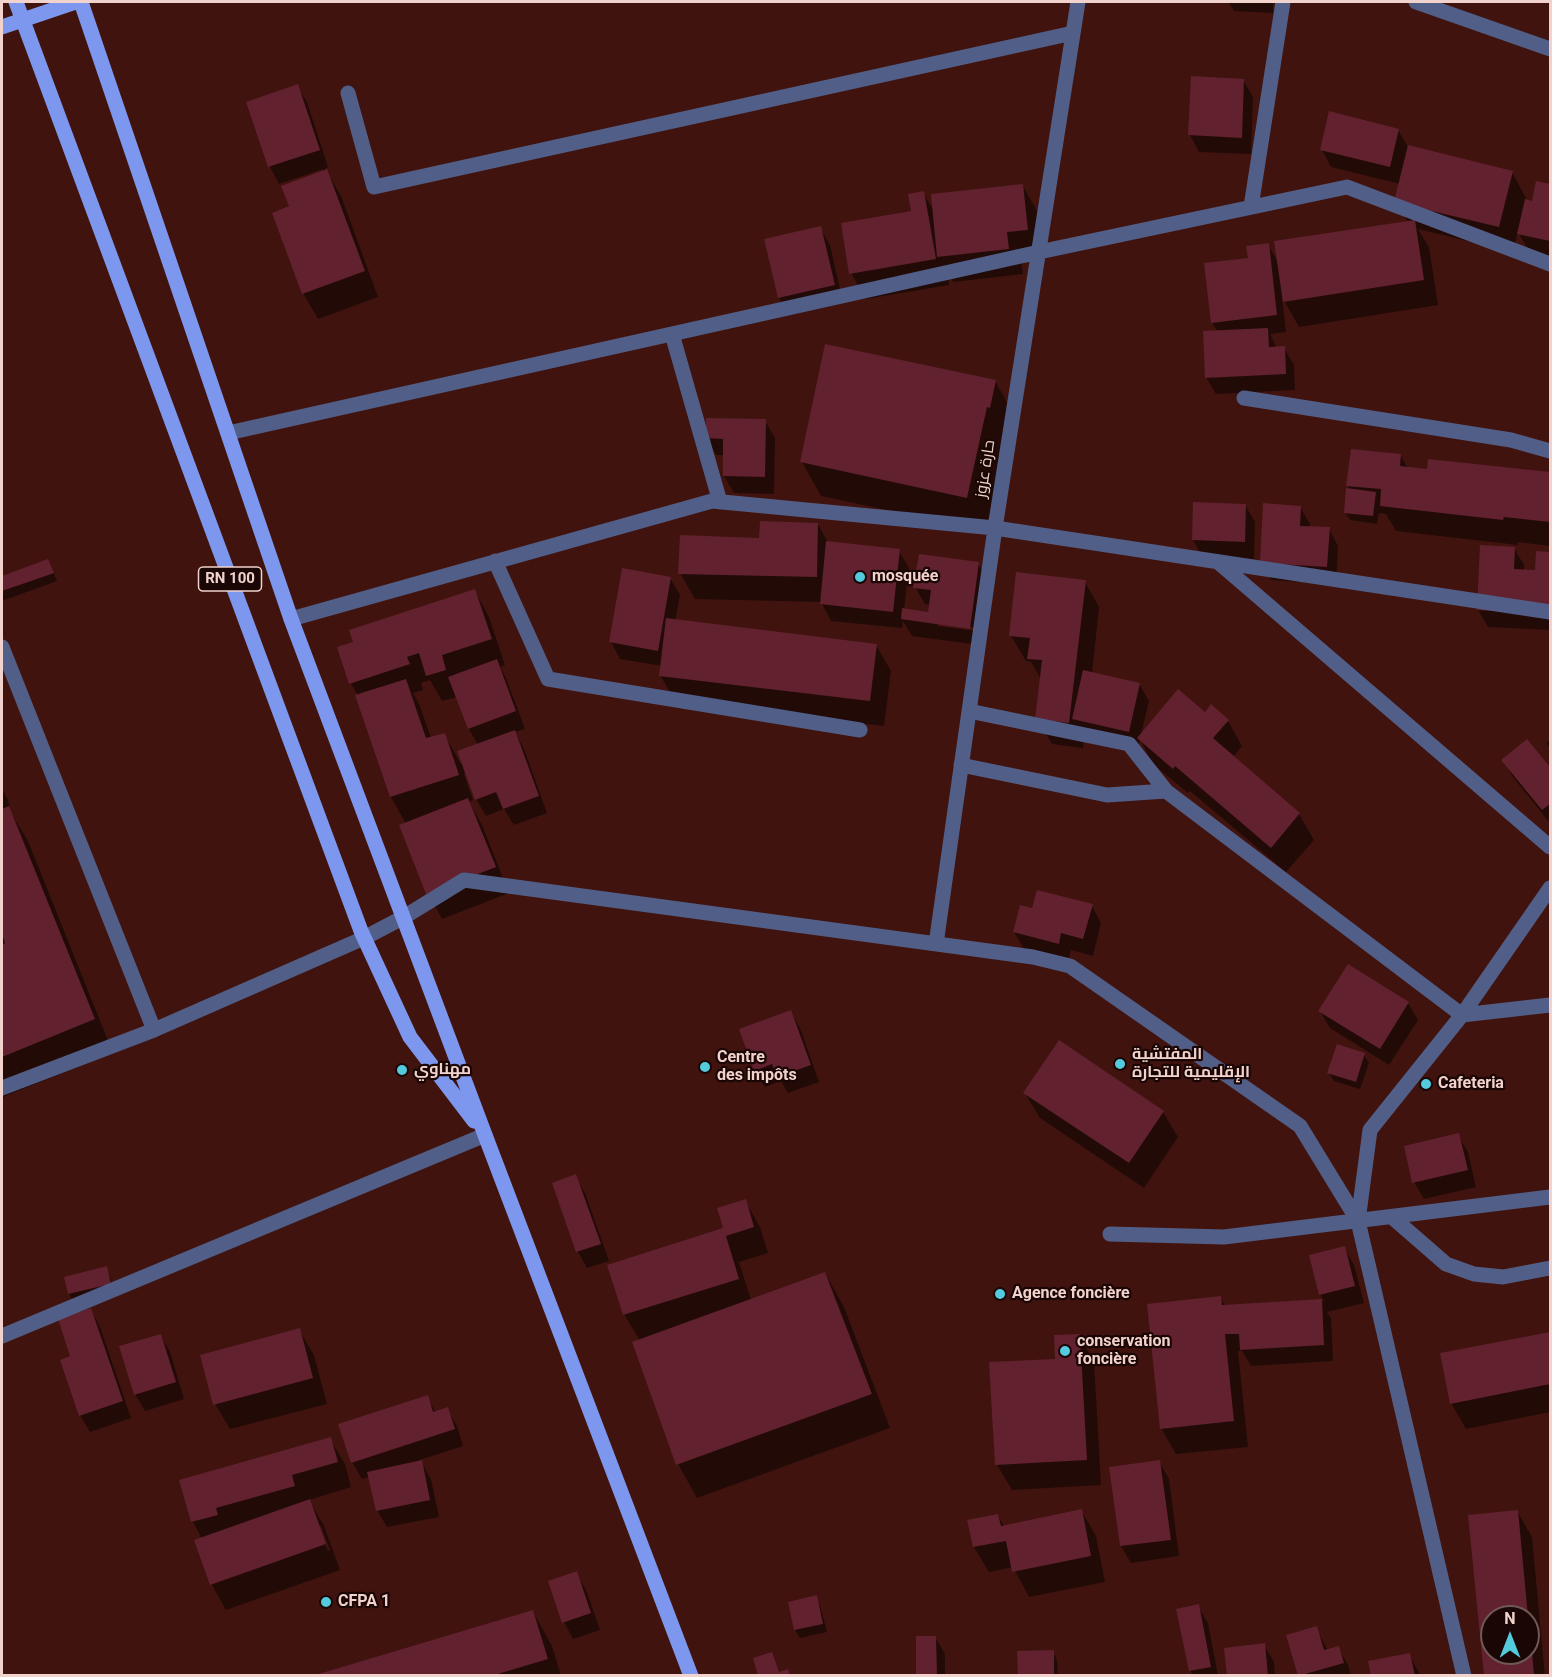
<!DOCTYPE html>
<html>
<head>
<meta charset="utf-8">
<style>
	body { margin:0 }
	#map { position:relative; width:1552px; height:1677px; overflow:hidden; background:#41130e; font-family:Roboto,sans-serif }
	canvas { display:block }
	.frame { position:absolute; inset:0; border:3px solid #f1d2cc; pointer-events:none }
	.north { position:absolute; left:1480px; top:1605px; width:60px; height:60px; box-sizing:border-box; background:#1a0705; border:2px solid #705855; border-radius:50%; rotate:0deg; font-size:16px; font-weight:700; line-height:24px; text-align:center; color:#f1d2cc }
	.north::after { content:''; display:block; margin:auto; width:21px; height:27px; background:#54cadd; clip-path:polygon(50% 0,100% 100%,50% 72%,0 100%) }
</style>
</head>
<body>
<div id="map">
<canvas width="1552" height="1677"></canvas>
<div class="frame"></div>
<div class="north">N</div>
</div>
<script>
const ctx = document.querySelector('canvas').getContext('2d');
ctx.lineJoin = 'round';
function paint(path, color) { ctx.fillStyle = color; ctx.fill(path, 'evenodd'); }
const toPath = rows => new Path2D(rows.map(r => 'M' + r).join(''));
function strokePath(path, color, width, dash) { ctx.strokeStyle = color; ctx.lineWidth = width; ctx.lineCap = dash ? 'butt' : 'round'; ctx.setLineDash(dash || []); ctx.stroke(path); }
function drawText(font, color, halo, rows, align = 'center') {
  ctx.font = font + ' Roboto,Cairo,sans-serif'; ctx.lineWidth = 4.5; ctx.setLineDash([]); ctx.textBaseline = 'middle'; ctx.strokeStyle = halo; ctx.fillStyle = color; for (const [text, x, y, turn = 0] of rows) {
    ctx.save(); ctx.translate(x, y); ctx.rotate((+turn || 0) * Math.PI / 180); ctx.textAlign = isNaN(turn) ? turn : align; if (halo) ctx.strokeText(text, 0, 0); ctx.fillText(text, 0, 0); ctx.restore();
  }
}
paint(toPath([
	[1216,2,1273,2,1273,13,1234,11,1229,3],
	[1243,80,1253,97,1251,154,1199,152,1190,135],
	[297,86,307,102,328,167,325,169,341,196,378,297,318,319,303,293,291,207,324,172,323,169,279,184,270,167,248,103],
	[1398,130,1408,147,1512,172,1526,198,1526,201,1533,203,1537,183,1550,185,1550,256,1529,251,1518,232,1513,252,1418,229,1429,247,1438,305,1299,327,1282,297,1286,332,1270,334,1277,348,1284,348,1294,365,1295,390,1216,394,1206,377,1218,332,1212,323,1249,259,1268,245,1278,262,1408,222,1396,201,1400,184,1331,167,1322,150],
	[1023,186,1037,211,1042,255,1021,257,1023,274,953,282,948,272,949,285,866,299,851,273,913,212,923,193,934,211],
	[820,228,830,245,843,302,789,315,779,298],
	[995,381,1014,415,1006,440,986,531,821,496,802,462],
	[765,421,775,438,774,494,734,493,724,476,725,455,716,455,706,438],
	[1401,456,1408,469,1428,471,1429,460,1550,473,1550,546,1518,542,1518,545,1396,531,1386,514,1379,513,1377,524,1350,520,1345,512,1350,490,1348,486],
	[1245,505,1255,522,1254,559,1203,557,1193,540],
	[1300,507,1310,524,1309,528,1329,529,1338,546,1336,584,1271,580,1261,563],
	[818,524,828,543,899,551,909,568,904,610,929,614,930,605,925,604,915,587,978,564,988,581,979,645,912,636,903,621,902,628,831,621,821,602,695,599,680,573,761,539],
	[938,623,977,628,977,631,938,626],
	[1482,546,1514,548,1524,565,1524,571,1536,572,1537,553,1550,553,1550,630,1488,627,1478,610],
	[48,560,57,581,2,601,2,577],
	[670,578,680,595,675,621,876,645,891,671,884,726,675,701,660,675,662,666,620,659,611,642],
	[1085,582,1099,607,1092,674,1139,684,1149,701,1141,735,1205,714,1228,721,1242,746,1233,757,1299,814,1314,840,1286,872,1190,791,1188,793,1153,764,1140,740,1138,748,1084,736,1083,748,1052,744,1037,719,1041,679,1031,662,1026,661,1011,636],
	[475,591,489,617,505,665,500,667,506,678,525,729,515,732,524,749,547,813,514,825,504,809,486,816,476,799,466,773,464,774,473,800,469,802,482,825,509,893,442,919,428,893,401,826,406,824,391,797,358,696,351,683],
	[430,680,442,701,457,697,469,729,478,745,461,764,444,734,431,738,420,706,413,693,423,690,421,683],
	[1550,739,1550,750,1547,743],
	[1527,741,1550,770,1550,823,1513,777,1503,760],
	[2,789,8,800,11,813,28,841,113,1053,3,1097,2,1094],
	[1092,906,1101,923,1093,956,1071,950,1068,961,1024,949,1014,932,1033,909],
	[1408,1003,1418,1020,1389,1065,1330,1028,1320,1011],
	[790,1011,800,1028,819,1082,788,1093,781,1081,765,1087,755,1070],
	[1338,1046,1364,1055,1369,1063,1360,1089,1334,1081,1329,1073],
	[1025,1093,1163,1112,1178,1137,1144,1188,1040,1118],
	[1458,1135,1468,1152,1476,1187,1424,1199,1414,1182],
	[575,1176,585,1193,609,1261,587,1268,578,1252,554,1184],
	[745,1201,760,1227,768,1253,739,1262,751,1300,825,1273,844,1307,890,1428,697,1498,678,1464,634,1343,640,1341,624,1314,725,1229],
	[1344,1248,1354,1265,1364,1303,1327,1312,1331,1318,1333,1361,1251,1366,1242,1351,1238,1351,1248,1447,1176,1454,1161,1428,1221,1298,1225,1306,1324,1301,1320,1294],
	[106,1268,110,1276,114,1292,74,1302,69,1294,65,1278],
	[91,1310,100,1327,131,1418,90,1432,80,1415,72,1357],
	[299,1330,314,1355,327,1404,230,1429,215,1404],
	[1550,1333,1550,1412,1466,1429,1451,1403,1441,1354],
	[161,1336,170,1352,184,1399,145,1411,135,1394],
	[1079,1336,1094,1361,1101,1485,1012,1490,997,1465,1057,1360],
	[427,1397,436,1413,447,1409,457,1426,463,1446,420,1460,431,1479,439,1517,387,1527,377,1510,370,1477,362,1479,352,1462],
	[330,1439,345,1464,351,1487,309,1500,324,1526,340,1570,226,1610,212,1585,196,1541,202,1539,193,1522,181,1481],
	[318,1526,321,1526,330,1550,328,1551],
	[1159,1462,1169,1479,1179,1556,1131,1563,1121,1546],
	[1081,1510,1096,1536,1105,1582,1029,1597,1013,1567,989,1572,974,1547,998,1516,1004,1526],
	[1517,1511,1532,1537,1545,1676,1486,1676,1470,1516],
	[1492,1617,1528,1617,1528,1653,1492,1653],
	[576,1573,586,1590,600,1630,573,1639,564,1622],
	[816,1597,820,1605,827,1632,800,1638,795,1630,790,1603],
	[1198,1606,1208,1623,1218,1676,1193,1676,1190,1670],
	[533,1612,552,1646,561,1676,315,1676],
	[1316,1628,1328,1651,1338,1648,1348,1665,1351,1676,1300,1676,1288,1636],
	[935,1637,945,1654,945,1676,918,1676],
	[1264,1645,1274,1662,1275,1676,1228,1676],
	[1053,1652,1057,1660,1058,1676,1019,1676],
	[1409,1655,1421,1676,1372,1676]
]), '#0007');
paint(toPath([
	[1191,76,1244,79,1242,138,1188,135],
	[298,84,320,150,268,167,246,102],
	[1329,111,1399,129,1390,167,1320,150],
	[1408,145,1513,171,1499,227,1394,202],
	[327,169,365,271,302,294,272,213,289,206,281,186],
	[1536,181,1550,184,1550,241,1517,234,1525,199,1532,201],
	[1023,184,1028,230,1007,232,1009,249,937,257,931,194],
	[924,191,936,259,849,274,841,223,911,211,908,194],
	[1415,220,1424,280,1283,302,1274,241],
	[821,226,835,285,778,298,764,239],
	[1269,243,1277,315,1211,323,1204,263,1248,258,1246,246],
	[1268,328,1269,347,1285,346,1286,374,1205,378,1203,331],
	[825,344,996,380,990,408,987,407,967,498,800,462],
	[706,418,766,419,765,477,723,476,723,439,705,438],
	[1351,449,1401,454,1400,466,1427,469,1428,459,1550,472,1550,522,1504,517,1503,520,1380,506,1381,489,1346,486],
	[1346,488,1376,492,1373,516,1344,513],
	[1193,502,1246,504,1245,542,1192,540],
	[1263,503,1301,506,1300,526,1330,527,1327,567,1260,563],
	[760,521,818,523,817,577,678,574,680,535,759,538],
	[826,541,900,549,893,612,820,604],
	[1480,545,1515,547,1514,569,1535,570,1536,551,1550,552,1549,614,1477,610],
	[919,554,979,562,970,629,901,619,902,608,928,612,931,590,913,588],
	[48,559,54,573,2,591,2,576],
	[622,568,671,577,658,651,609,642],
	[1016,572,1086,580,1069,723,1035,719,1042,660,1027,659,1030,638,1009,636],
	[475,589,492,639,442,655,446,670,426,676,419,653,407,657,410,664,349,684,337,647,353,642,349,630],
	[666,618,877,644,870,701,659,676],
	[497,659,516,711,468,729,448,677],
	[1083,670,1140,683,1129,732,1072,719],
	[406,679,426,738,445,733,459,775,390,797,355,695],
	[1178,689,1205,712,1211,704,1229,720,1213,738,1300,813,1271,848,1175,766,1173,769,1137,738],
	[515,730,539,796,503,809,496,792,475,800,457,751],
	[1527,739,1550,767,1550,804,1542,810,1501,760],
	[468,798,496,867,426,894,399,825],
	[9,806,95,1019,2,1057,2,945,5,943,2,934,2,809],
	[1037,890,1093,904,1083,939,1061,933,1059,944,1013,932,1020,905,1032,908],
	[1348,964,1409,1002,1380,1049,1318,1011],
	[791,1010,811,1065,777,1077,772,1064,754,1071,739,1029],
	[1059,1040,1164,1111,1129,1163,1023,1093],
	[1337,1044,1365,1053,1356,1082,1327,1073],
	[1459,1133,1468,1170,1412,1183,1404,1146],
	[576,1174,601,1244,576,1252,552,1183],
	[746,1199,754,1227,726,1236,739,1279,623,1315,607,1265,723,1228,717,1208],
	[1345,1246,1355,1286,1319,1295,1309,1255],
	[107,1266,111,1284,68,1294,64,1277],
	[825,1272,872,1394,676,1465,632,1342],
	[1221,1296,1222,1305,1322,1299,1324,1345,1240,1350,1239,1334,1225,1334,1234,1421,1160,1429,1147,1304],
	[91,1308,123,1401,79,1416,60,1360,70,1356,58,1319],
	[300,1328,313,1378,213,1405,200,1355],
	[1550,1332,1550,1384,1450,1404,1440,1353],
	[161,1334,176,1382,134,1395,119,1346],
	[1080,1334,1087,1460,995,1465,989,1362,1055,1359,1054,1335],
	[428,1395,433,1412,448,1407,455,1429,351,1463,338,1424],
	[331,1437,338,1462,292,1475,295,1486,216,1508,218,1515,191,1522,179,1480],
	[422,1460,430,1500,376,1511,367,1472],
	[1160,1460,1171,1540,1120,1546,1109,1467],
	[310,1499,326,1544,210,1585,194,1540],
	[1082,1509,1091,1556,1012,1572,1006,1541,973,1547,967,1520,998,1514,1001,1526],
	[1518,1510,1528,1617,1492,1617,1492,1653,1528,1653,1528,1629,1530,1628,1534,1676,1484,1676,1468,1515],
	[577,1571,591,1613,562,1623,548,1581],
	[817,1595,823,1624,794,1630,788,1602],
	[1199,1604,1211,1667,1189,1671,1176,1609],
	[533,1610,548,1659,491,1676,312,1676],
	[1317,1626,1324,1650,1339,1646,1344,1663,1298,1676,1286,1635],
	[916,1636,936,1636,937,1676,916,1676],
	[1265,1643,1268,1676,1227,1676,1224,1648],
	[1054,1650,1054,1676,1018,1676,1017,1651],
	[772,1652,779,1672,788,1669,790,1676,758,1676,753,1658],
	[1410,1653,1415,1676,1371,1676,1368,1661]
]), '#61212f');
strokePath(toPath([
	[1416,2,1550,49],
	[348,93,374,187,1073,33],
	[1251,207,1283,2],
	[672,334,720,502],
	[1244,398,1511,440,1550,451],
	[228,433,1039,252,1347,187,1550,264],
	[495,561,548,679,860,730],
	[1218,562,1550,847],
	[291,619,712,501,995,528,1550,612],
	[2,647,154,1030],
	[969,711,1129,744,1166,791,1462,1015,1550,1005],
	[961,765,1107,795,1166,791],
	[936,944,995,528,1078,2],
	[2,1088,154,1030,364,938,404,917,464,880,1033,957,1070,966,1300,1126,1358,1221,1464,1676],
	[1392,1217,1446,1264,1474,1274,1503,1277,1550,1268],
	[1358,1221,1370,1130,1462,1015,1550,888],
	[1110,1234,1224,1237,1550,1197],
	[2,1336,485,1135]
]), '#515f88', 15);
strokePath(toPath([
	[16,2,361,931,410,1037,474,1121],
	[81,2,291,619,485,1135,691,1676],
	[2,27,76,2]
]), '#7c97ed', 15);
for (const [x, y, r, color] of [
	[860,577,6,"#54cadd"],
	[1120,1064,6,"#54cadd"],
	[705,1067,6,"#54cadd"],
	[402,1070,6,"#54cadd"],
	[1426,1084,6,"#54cadd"],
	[1000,1294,6,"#54cadd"],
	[1065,1351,6,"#54cadd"],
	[326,1602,6,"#54cadd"]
]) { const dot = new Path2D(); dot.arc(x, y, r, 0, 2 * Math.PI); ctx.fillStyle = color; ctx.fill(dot); strokePath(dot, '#1a0705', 2); }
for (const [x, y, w] of [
	[230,579,63]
]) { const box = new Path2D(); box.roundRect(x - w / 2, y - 12, w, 24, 4.5); ctx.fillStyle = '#1a0705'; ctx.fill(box); strokePath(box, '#f1d2cc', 1.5); }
drawText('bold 15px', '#f1d2cc', null, [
	["RN 100",230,579]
]);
drawText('16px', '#f1d2cc', '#1a0705', [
	["حارة عزوز",986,469,-81]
]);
drawText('bold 16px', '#f1d2cc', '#1a0705', [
	["mosquée",872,577],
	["المفتشية",1132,1055],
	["الإقليمية للتجارة",1132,1073],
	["Centre",717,1058],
	["des impôts",717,1076],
	["مهناوي",414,1070],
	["Cafeteria",1438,1084],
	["Agence foncière",1012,1294],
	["conservation",1077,1342],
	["foncière",1077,1360],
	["CFPA 1",338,1602]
], 'left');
</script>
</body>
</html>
